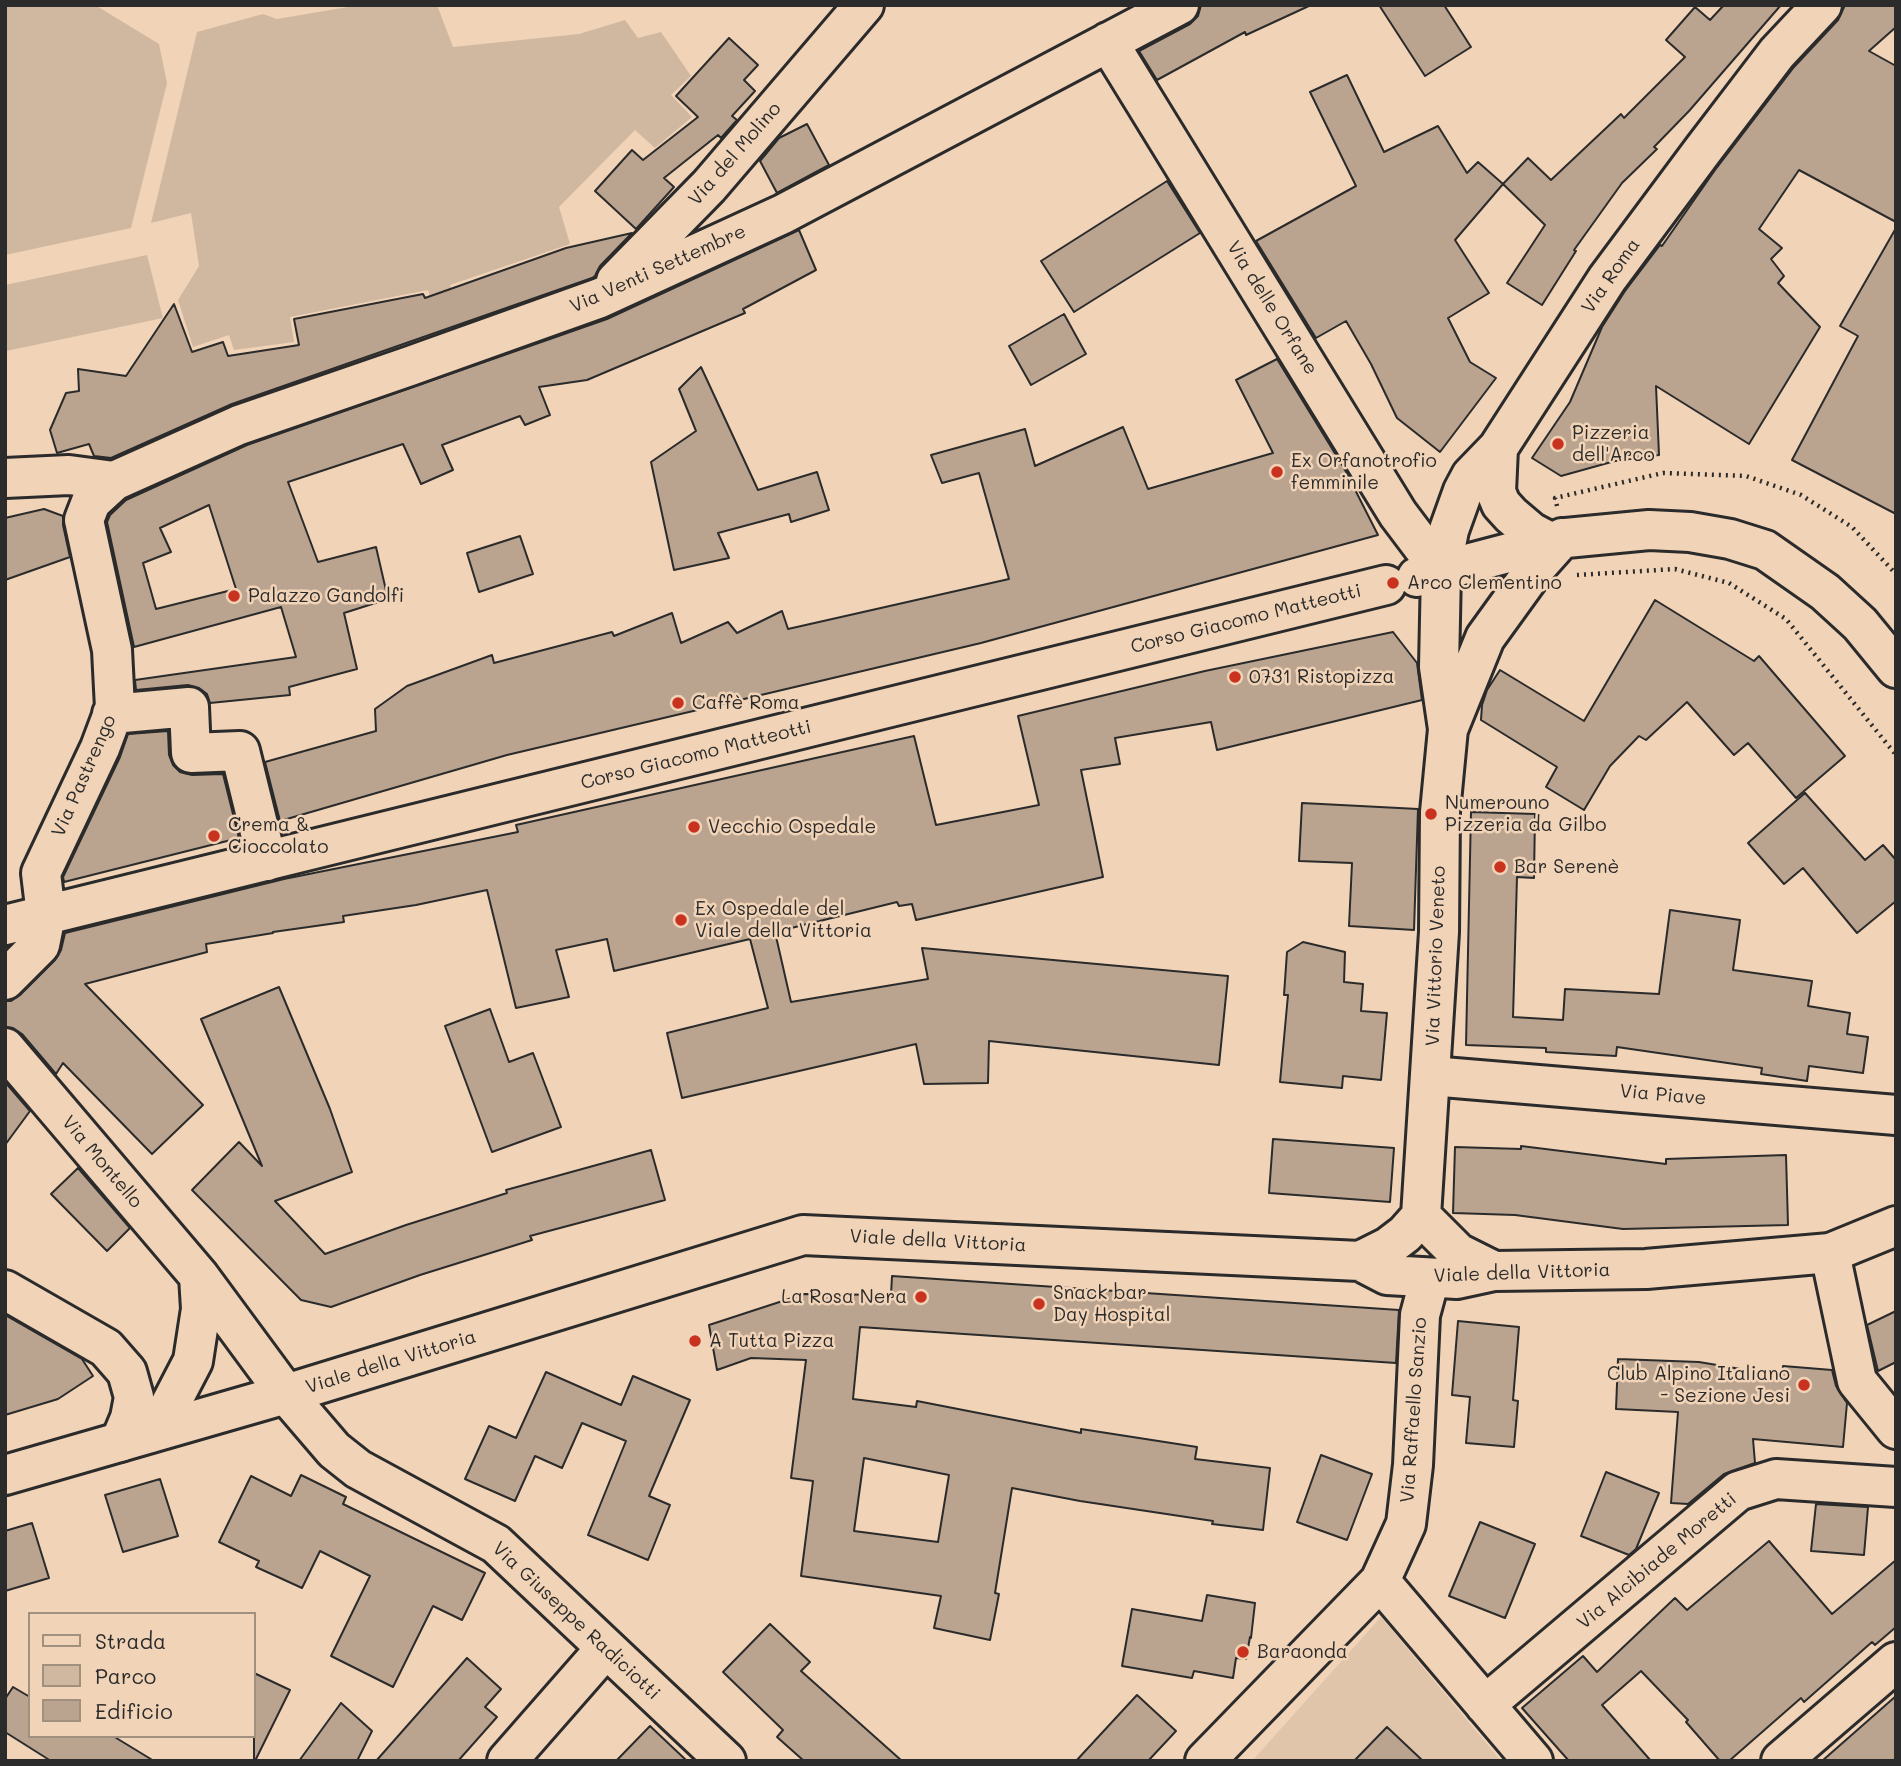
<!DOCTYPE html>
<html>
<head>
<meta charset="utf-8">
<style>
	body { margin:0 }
	#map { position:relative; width:1901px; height:1766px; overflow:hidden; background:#f1d3b7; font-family:Mali,sans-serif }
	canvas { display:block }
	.frame { position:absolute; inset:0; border:7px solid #2b2b2b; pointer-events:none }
	.legend { position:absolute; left:28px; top:1612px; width:228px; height:126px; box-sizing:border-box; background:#f1d3b7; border:2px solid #a2907f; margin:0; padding:9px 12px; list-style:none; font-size:21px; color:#2b2b2b }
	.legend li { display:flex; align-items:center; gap:14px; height:35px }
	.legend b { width:35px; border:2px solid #a2907f }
</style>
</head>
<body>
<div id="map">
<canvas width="1901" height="1766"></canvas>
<div class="frame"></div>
<ul class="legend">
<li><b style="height:9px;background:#f1d3b7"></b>Strada</li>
<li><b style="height:19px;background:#d0b8a0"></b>Parco</li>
<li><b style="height:19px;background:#baa490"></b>Edificio</li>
</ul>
</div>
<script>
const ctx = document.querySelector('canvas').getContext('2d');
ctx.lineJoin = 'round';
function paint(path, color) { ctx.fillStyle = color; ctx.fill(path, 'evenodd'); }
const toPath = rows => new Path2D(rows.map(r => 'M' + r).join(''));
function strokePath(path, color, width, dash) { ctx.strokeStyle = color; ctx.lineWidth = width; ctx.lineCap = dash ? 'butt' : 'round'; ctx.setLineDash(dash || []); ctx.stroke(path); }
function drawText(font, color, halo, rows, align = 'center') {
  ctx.font = font + ' Mali,sans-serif'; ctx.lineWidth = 5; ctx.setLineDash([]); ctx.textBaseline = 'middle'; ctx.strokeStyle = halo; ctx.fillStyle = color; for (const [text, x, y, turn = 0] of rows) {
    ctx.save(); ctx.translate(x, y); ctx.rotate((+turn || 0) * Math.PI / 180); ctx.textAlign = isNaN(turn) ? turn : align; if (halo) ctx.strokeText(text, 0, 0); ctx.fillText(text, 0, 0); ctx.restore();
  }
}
paint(toPath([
	[1381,1617,1501,1761,1252,1761]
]), '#e0c5ab');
paint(toPath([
	[5,5,95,5,159,44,167,83,131,228,5,255],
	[360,5,437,5,453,47,579,34,625,20,638,38,661,32,691,76,671,95,692,117,655,148,635,130,559,207,570,244,450,285,463,323,440,329,428,290,290,317,294,342,234,350,229,335,193,347,178,300,199,266,191,213,151,223,197,32,263,14,277,19],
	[147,255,163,318,6,351,5,285]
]), '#d0b8a0');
const building = toPath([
	[1201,5,1311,5,1246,35,1245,32,1157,80,1139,51,1190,24,1198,16,1201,5],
	[1379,5,1444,5,1471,47,1425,76,1379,5],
	[1724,5,1781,5,1689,111,1654,147,1657,149,1622,183,1574,250,1576,251,1542,305,1507,283,1545,225,1503,184,1528,158,1551,180,1621,114,1624,118,1685,57,1666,40,1695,7,1710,20,1724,5],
	[1845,5,1896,5,1896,27,1869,51,1896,66,1896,222,1799,170,1759,229,1782,248,1771,259,1784,276,1778,283,1820,327,1749,444,1656,386,1659,455,1615,461,1561,476,1532,458,1570,402,1602,327,1625,291,1660,245,1662,246,1715,170,1794,67,1838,20,1845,5],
	[729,38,758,65,744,80,755,91,732,116,737,120,721,138,718,135,664,178,674,187,636,229,595,191,632,150,643,160,698,117,676,96,729,38],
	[1347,75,1384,152,1438,126,1467,173,1478,162,1503,184,1455,240,1489,293,1448,318,1470,362,1496,378,1440,452,1397,418,1371,364,1346,321,1316,338,1256,241,1356,186,1310,92,1347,75],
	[807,124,829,165,777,193,760,161,779,138,807,124],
	[1167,181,1200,233,1074,312,1041,261,1167,181],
	[1896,228,1896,514,1792,460,1858,336,1840,326,1896,228],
	[799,230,816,270,743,309,745,313,587,380,539,387,550,415,525,425,520,416,442,445,453,470,421,484,403,444,288,482,318,562,376,547,388,599,344,613,357,669,289,687,290,695,210,703,207,694,199,688,188,685,136,690,135,680,296,657,281,607,134,647,107,522,110,515,126,500,247,445,607,319,799,230],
	[209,505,236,589,156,609,143,563,171,552,160,528,209,505],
	[632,233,600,266,595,276,592,278,232,404,111,458,94,456,89,444,57,453,50,430,66,393,79,391,78,369,126,376,174,304,192,352,223,342,228,356,299,345,294,319,423,294,425,298,566,248,632,233],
	[1064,314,1086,354,1031,385,1009,346,1064,314],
	[1277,359,1344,468,1378,535,981,643,507,755,280,821,265,762,376,731,375,709,407,686,492,655,494,663,612,632,614,636,672,613,681,643,728,622,737,633,782,611,788,629,1009,579,979,473,942,483,931,455,1025,429,1035,466,1123,427,1148,489,1273,453,1236,380,1277,359],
	[701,367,758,490,817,472,829,510,791,522,789,514,718,533,729,558,674,570,651,462,696,431,679,389,701,367],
	[44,509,63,516,63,525,70,557,5,580,5,518,44,509],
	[520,536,533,574,479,592,467,553,520,536],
	[1655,600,1754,661,1759,656,1845,756,1796,798,1748,743,1734,755,1687,702,1646,740,1639,736,1610,766,1584,810,1546,787,1557,767,1481,720,1482,705,1487,690,1500,670,1584,721,1655,600],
	[1393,632,1417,663,1422,700,1217,750,1211,722,1115,738,1120,764,1081,770,1103,877,916,920,912,904,899,906,897,902,775,932,791,1002,928,979,922,948,1228,976,1219,1065,989,1041,988,1083,924,1084,916,1044,682,1098,667,1033,768,1008,750,939,614,971,607,939,556,950,569,997,516,1008,487,890,416,905,343,916,344,922,273,932,273,933,206,944,207,952,85,984,203,1105,152,1154,63,1063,56,1074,22,1034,13,1028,5,1027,5,1001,11,1001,20,995,55,960,61,950,65,933,284,879,518,832,516,825,914,736,936,825,1039,805,1018,716,1205,671,1393,632],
	[168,731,169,755,173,765,180,772,192,775,223,774,239,838,64,882,63,877,120,757,128,734,168,731],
	[1805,793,1865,860,1883,845,1896,860,1896,901,1857,933,1803,868,1784,884,1748,843,1805,793],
	[1302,803,1418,809,1414,930,1349,926,1352,863,1299,861,1302,803],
	[1471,812,1535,814,1534,878,1517,877,1513,1017,1563,1020,1565,989,1659,994,1670,910,1740,920,1733,970,1812,981,1808,1006,1850,1013,1847,1034,1868,1037,1863,1073,1809,1066,1807,1081,1761,1074,1762,1068,1617,1047,1616,1056,1546,1052,1546,1048,1466,1045,1471,812],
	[1303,942,1345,952,1344,982,1363,984,1361,1011,1387,1013,1381,1080,1343,1076,1342,1088,1280,1082,1288,995,1284,995,1287,952,1303,942],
	[279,987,330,1109,352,1172,275,1201,325,1254,406,1225,507,1193,506,1190,651,1150,665,1200,530,1236,532,1240,420,1275,331,1307,301,1300,192,1190,239,1142,262,1166,201,1019,279,987],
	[490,1009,509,1062,533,1053,561,1127,492,1152,445,1026,490,1009],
	[5,1082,30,1111,5,1145,5,1082],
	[1273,1139,1394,1148,1390,1202,1269,1193,1273,1139],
	[1521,1146,1666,1164,1666,1159,1786,1155,1788,1225,1623,1229,1515,1215,1453,1213,1455,1147,1521,1149,1521,1146],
	[78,1168,130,1228,107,1251,51,1194,78,1168],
	[892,1276,1399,1310,1396,1363,860,1327,853,1399,916,1407,917,1401,1081,1433,1081,1429,1197,1447,1195,1459,1270,1468,1263,1530,1212,1524,1213,1521,1080,1501,1012,1488,995,1593,999,1594,990,1640,934,1628,941,1596,801,1576,813,1481,791,1478,806,1360,751,1358,717,1370,709,1325,804,1294,891,1295,892,1276],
	[864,1458,949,1475,938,1542,854,1531,864,1458],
	[1896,1311,1896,1362,1878,1371,1867,1325,1896,1311],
	[5,1315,82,1359,93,1376,58,1399,5,1415,5,1315],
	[1458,1321,1519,1327,1513,1400,1518,1401,1514,1447,1466,1443,1470,1397,1452,1395,1458,1321],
	[1618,1359,1699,1362,1782,1376,1783,1366,1832,1370,1836,1386,1847,1403,1843,1447,1753,1439,1755,1463,1724,1474,1688,1504,1671,1503,1678,1412,1616,1409,1618,1359],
	[546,1372,621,1405,633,1376,690,1400,649,1496,670,1505,648,1560,588,1535,626,1441,582,1423,562,1468,535,1456,515,1501,465,1479,489,1426,516,1438,546,1372],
	[1321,1455,1372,1474,1347,1540,1297,1522,1321,1455],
	[1606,1472,1659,1493,1636,1549,1629,1555,1581,1536,1606,1472],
	[301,1475,346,1497,343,1504,485,1573,462,1620,433,1606,393,1687,331,1656,370,1576,320,1551,302,1588,256,1567,259,1561,219,1542,251,1476,291,1496,301,1475],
	[160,1479,178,1536,123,1552,105,1495,160,1479],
	[1816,1504,1868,1507,1864,1555,1811,1551,1816,1504],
	[1480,1522,1535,1544,1505,1618,1449,1596,1480,1522],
	[32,1523,49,1578,5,1591,5,1531,32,1523],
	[1769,1541,1832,1614,1896,1560,1896,1627,1875,1645,1872,1642,1804,1702,1801,1698,1729,1761,1720,1761,1686,1722,1688,1720,1641,1671,1602,1705,1651,1761,1569,1761,1522,1708,1583,1656,1597,1672,1675,1598,1687,1610,1769,1541],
	[1207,1595,1255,1603,1251,1638,1250,1637,1246,1659,1236,1658,1233,1678,1194,1671,1192,1678,1122,1666,1132,1609,1202,1621,1207,1595],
	[770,1624,810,1662,801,1671,902,1761,804,1761,777,1737,783,1730,723,1672,770,1624],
	[467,1658,501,1689,485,1707,497,1717,458,1761,376,1761,467,1658],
	[254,1673,290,1690,255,1761,254,1761,254,1673],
	[13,1687,30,1697,30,1736,113,1736,154,1761,51,1761,5,1732,5,1699,13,1687],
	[1137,1695,1176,1731,1148,1761,1076,1761,1137,1695],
	[1896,1696,1896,1761,1822,1761,1896,1696],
	[341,1703,372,1731,357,1761,299,1761,341,1703],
	[650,1726,687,1761,616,1761,650,1726],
	[1387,1727,1423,1761,1354,1761,1387,1727]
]);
paint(building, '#baa490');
strokePath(building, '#2b2b2b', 2);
const minor = toPath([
	[1108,42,1398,514,1441,571],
	[616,281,709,186,864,5],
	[5,478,69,475,114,481],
	[1417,577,1550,542],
	[112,714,189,707,191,753,240,751,267,861],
	[5,925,1386,585],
	[5,980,40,945,46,915,41,873,100,748,115,708,112,650,84,520,91,502,114,481,239,425,410,366,600,298,783,214,1179,5],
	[5,1048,199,1276,286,1394,334,1450,358,1469,496,1544,726,1761],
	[1431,1076,1896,1115],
	[1830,1253,1857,1381,1896,1429],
	[5,1290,106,1348,127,1372,134,1397,130,1418,120,1442],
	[150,1433,167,1411,193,1361,201,1309,199,1276],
	[1380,1581,1533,1761],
	[1485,1705,1738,1491,1776,1479,1896,1487],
	[507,1761,606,1648],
	[1205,1761,1380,1581,1406,1524,1413,1465,1420,1315,1430,1278],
	[1781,1761,1896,1662]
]);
const major = toPath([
	[1498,448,1496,492,1501,504,1511,515,1531,532,1550,542,1566,538,1649,530,1690,532,1730,539,1765,550,1825,592,1860,624,1896,668],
	[1449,727,1485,638,1537,566,1562,538],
	[1421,1216,1458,1253,1494,1271],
	[1360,1261,1388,1247,1405,1234,1421,1216,1439,932,1440,812,1448,729,1439,667,1441,571,1449,530,1463,491,1471,476,1498,448,1607,279,1703,150,1777,53,1822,5],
	[5,1475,286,1394,803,1235,1360,1261,1387,1275,1457,1279,1494,1271,1646,1269,1830,1253,1896,1226]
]);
strokePath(minor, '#2b2b2b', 44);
strokePath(major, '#2b2b2b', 44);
strokePath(toPath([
	[1557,506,1555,498,1663,473,1746,476,1801,495,1852,527,1896,574],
	[1577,575,1675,569,1729,583,1786,619,1896,755]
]), '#2b2b2b', 4.5, [2, 5]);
strokePath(minor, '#f1d3b7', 38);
strokePath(major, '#f1d3b7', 38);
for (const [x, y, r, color] of [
	[1558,444,7,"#c8321e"],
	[1277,472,7,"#c8321e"],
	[1393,583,7,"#c8321e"],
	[234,596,7,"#c8321e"],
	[1235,677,7,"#c8321e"],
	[678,703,7,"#c8321e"],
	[1431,814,7,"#c8321e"],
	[694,827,7,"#c8321e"],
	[214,836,7,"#c8321e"],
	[1500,867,7,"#c8321e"],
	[681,920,7,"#c8321e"],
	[921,1297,7,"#c8321e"],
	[1039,1304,7,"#c8321e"],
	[695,1341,7,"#c8321e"],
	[1804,1385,7,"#c8321e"],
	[1243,1652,7,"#c8321e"]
]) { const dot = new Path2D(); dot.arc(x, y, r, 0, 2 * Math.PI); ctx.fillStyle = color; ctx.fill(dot); strokePath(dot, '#f1d3b7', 2.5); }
drawText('19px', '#2b2b2b', '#f1d3b7', [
	["Via del Molino",735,154,-49],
	["Via Venti Settembre",658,269,-24],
	["Via Roma",1611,276,-55],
	["Via delle Orfane",1272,308,58],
	["Corso Giacomo Matteotti",1246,619,-14],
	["Corso Giacomo Matteotti",696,755,-14],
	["Via Pastrengo",84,776,-66],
	["Via Vittorio Veneto",1436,956,-88],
	["Via Piave",1663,1095,5],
	["Via Montello",102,1162,50],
	["Viale della Vittoria",938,1241,3],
	["Viale della Vittoria",1522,1273,-2],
	["Viale della Vittoria",391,1362,-17],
	["Via Raffaello Sanzio",1414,1410,-86],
	["Via Alcibiade Moretti",1657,1561,-40],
	["Via Giuseppe Radiciotti",576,1621,43]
]);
drawText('19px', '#2b2b2b', '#f1d3b7', [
	["Pizzeria",1572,433],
	["dell'Arco",1572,455],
	["Ex Orfanotrofio",1291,461],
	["femminile",1291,483],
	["Arco Clementino",1407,583],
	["Palazzo Gandolfi",248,596],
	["0731 Ristopizza",1249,677],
	["Caffè Roma",692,703],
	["Numerouno",1445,803],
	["Pizzeria da Gilbo",1445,825],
	["Crema &",228,825],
	["Cioccolato",228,847],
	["Vecchio Ospedale",708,827],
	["Bar Serenè",1514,867],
	["Ex Ospedale del",695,909],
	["Viale della Vittoria",695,931],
	["Snack bar",1053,1293],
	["Day Hospital",1053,1315],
	["La Rosa Nera",907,1297,"right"],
	["A Tutta Pizza",709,1341],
	["Club Alpino Italiano",1790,1374,"right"],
	["- Sezione Jesi",1790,1396,"right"],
	["Baraonda",1257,1652]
], 'left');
</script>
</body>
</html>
